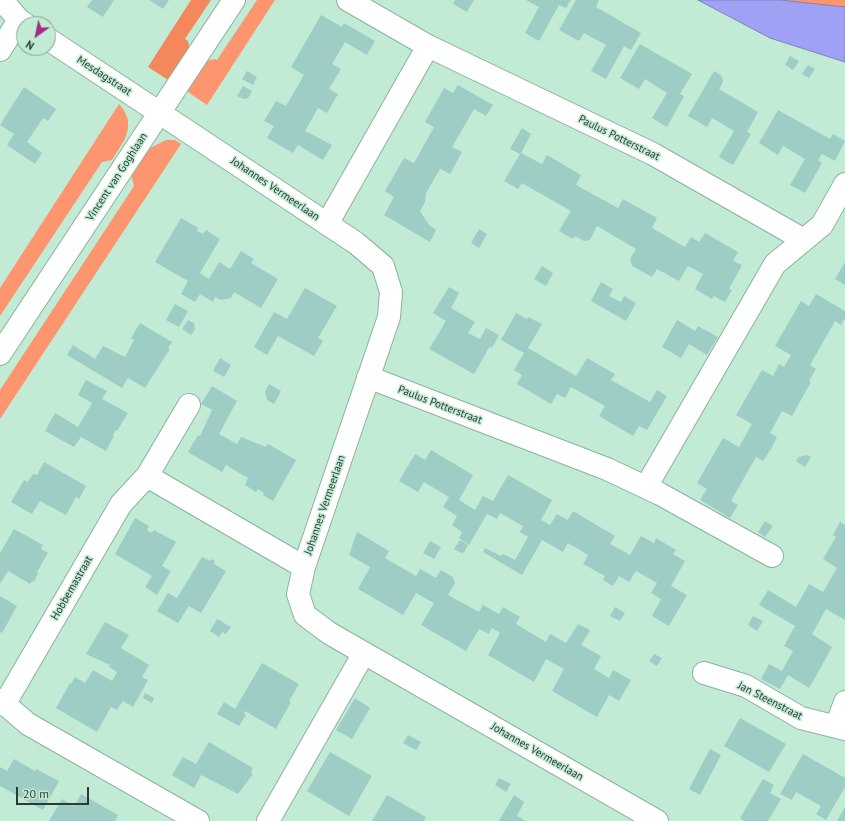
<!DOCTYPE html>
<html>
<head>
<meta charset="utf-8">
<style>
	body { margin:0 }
	#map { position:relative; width:845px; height:821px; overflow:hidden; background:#c2ebd5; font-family:"PT Sans",sans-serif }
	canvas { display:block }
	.north { position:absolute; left:16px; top:16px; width:40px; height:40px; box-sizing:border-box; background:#c2ebd5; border:1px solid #86a594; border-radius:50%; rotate:213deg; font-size:11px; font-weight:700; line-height:16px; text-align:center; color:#2b3b32 }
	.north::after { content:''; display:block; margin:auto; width:14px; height:18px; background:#a42d83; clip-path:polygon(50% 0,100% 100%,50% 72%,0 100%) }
	.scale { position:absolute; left:16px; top:787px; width:73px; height:18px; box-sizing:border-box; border:2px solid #2b3b32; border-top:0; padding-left:5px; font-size:12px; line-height:14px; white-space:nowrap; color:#2b3b32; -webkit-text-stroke:3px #c2ebd5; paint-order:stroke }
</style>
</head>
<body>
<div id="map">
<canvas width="845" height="821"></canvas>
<div class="north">N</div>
<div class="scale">20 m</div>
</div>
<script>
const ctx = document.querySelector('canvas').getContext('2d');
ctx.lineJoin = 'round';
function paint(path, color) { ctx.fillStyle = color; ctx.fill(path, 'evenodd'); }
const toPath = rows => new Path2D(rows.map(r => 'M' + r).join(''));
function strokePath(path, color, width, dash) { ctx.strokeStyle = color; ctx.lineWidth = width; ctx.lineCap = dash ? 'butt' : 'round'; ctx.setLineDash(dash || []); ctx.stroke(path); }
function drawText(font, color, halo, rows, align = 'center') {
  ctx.font = font + ' "PT Sans",sans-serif'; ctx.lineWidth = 3; ctx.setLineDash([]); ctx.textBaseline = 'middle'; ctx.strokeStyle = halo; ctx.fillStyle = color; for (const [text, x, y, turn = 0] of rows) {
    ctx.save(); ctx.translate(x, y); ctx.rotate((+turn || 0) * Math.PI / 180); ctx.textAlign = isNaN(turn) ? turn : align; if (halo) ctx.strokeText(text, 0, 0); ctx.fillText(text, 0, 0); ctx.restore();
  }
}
paint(toPath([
	[257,0,275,0,207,105,188,92,189,85,205,61,215,59,217,60],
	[780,0,845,0,845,7,799,3],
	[119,104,124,110,128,120,128,129,125,139,112,160,102,162,0,316,0,288],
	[166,140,175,140,181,144,0,419,0,390,134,186,131,174,145,153,152,147]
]), '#fd966f');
paint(toPath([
	[191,0,211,0,185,39,188,41,190,51,168,80,148,67]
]), '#f5875d');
const water = toPath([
	[698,0,780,0,845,7,845,62,770,38,698,0]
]);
paint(water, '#9fa2f4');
strokePath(water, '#7c83ba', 1);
paint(toPath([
	[92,0,114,0,103,17,87,7],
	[149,0,169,0,163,9],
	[455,0,474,0,467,12,453,4],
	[526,0,571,0,566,8,559,5,539,41,525,33,539,7],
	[576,0,599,0,596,7,641,33,631,50,624,46,606,79,591,71,606,45,584,33,579,41,559,30],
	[321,15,342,27,344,23,375,41,367,55,345,42,332,64,341,69,329,89,338,94,327,113,318,108,305,131,332,145,323,160,298,145,293,153,267,138,274,126,264,121,276,101,286,106,304,75,291,67],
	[640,44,692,74,680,94,684,96,667,127,652,118,667,93,645,79,639,89,620,78],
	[790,56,799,61,793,70,785,65],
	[808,65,815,69,809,78,802,74],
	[247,71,257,77,253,85,242,79],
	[714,71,722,76,723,82,719,89,758,112,747,132,751,134,733,165,719,157,734,131,712,118,707,127,688,116],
	[458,85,493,105,486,116,474,109,452,147,462,152,450,174,440,169,426,193,425,202,420,211,429,225,436,230,430,242,384,215,394,197,385,191,404,158,414,163,434,127,425,122,444,88,453,93],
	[243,86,252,91,248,98,244,99,237,96],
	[24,87,56,109,48,121,43,118,27,142,42,153,35,164,7,145,14,134,0,125],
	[778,110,830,139,833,134,845,141,835,161,822,154,818,160,822,163,805,193,790,185,805,159,783,146,778,155,759,143],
	[522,128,531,134,521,153,542,164,547,155,581,175,576,185,618,208,623,199,657,218,652,228,685,247,691,237,699,242,705,233,738,252,733,261,742,265,729,289,732,290,725,302,714,296,712,299,695,289,703,274,688,266,679,281,657,269,652,277,632,266,630,259,636,249,597,226,590,240,584,241,575,236,573,239,559,231,571,211,522,183,518,189,504,181,520,154,510,149],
	[181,218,198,228,197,231,203,234,206,230,220,239,200,273,209,279,219,262,230,269,241,251,254,259,251,263,278,279,261,308,234,292,231,298,221,300,215,297,213,302,200,294,195,302,181,294,188,281,155,262],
	[479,229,487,234,479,248,471,243],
	[845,262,845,285,835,279],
	[542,266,553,273,546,286,534,279],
	[601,282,613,289,609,296,621,302,624,296,636,303,626,321,591,301],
	[449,287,459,293,451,308,475,322,468,333,480,339,486,328,499,335,492,348,490,346,474,374,429,349,446,321,433,313],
	[305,288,337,306,318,338,323,341,314,356,278,336,267,355,254,347,274,312,287,319],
	[816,294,845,311,845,318,841,325,835,321,810,365,816,369,809,381,811,382,792,416,782,411,770,433,777,437,771,449,763,461,756,457,731,501,738,505,730,518,700,500,707,489,697,483,723,438,739,447,752,424,736,415,762,370,773,376,779,364,784,367,791,355,775,346,801,301,809,306],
	[175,304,188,311,179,327,166,320],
	[516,313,527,319,528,317,542,324,528,348,576,376,587,358,615,374,611,380,650,402,657,390,667,396,647,430,639,426,633,436,599,416,605,406,571,387,565,398,557,394,551,404,517,384,522,375,514,370,524,353,501,340],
	[188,320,194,323,195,329,191,335,182,329],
	[677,320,695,331,698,326,718,337,707,355,689,344,681,358,662,347],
	[140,323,172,342,168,348,170,349,145,388,128,378,122,388,67,355,73,345,95,359,103,346,125,357,134,340,131,338],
	[220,358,231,365,224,377,213,371],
	[86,380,107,391,102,399,128,413,117,431,116,430,113,435,114,436,106,451,81,437,74,447,45,431,55,413,78,427,92,403,78,395],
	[269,384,281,391,274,404,267,400,265,392],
	[212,386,237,401,219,434,237,444,241,437,266,447,268,444,296,460,273,501,263,495,264,493,258,489,256,492,245,485,248,478,236,471,226,465,222,472,188,452,198,435,200,436,212,410,201,404],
	[431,450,473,475,459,500,475,510,483,496,493,501,508,475,552,500,541,520,550,525,557,514,568,520,573,511,615,536,610,544,630,555,641,536,654,543,656,538,676,550,673,554,685,561,671,586,687,595,669,626,652,616,661,599,651,593,657,583,636,571,629,582,619,576,613,586,603,580,605,576,583,564,588,555,568,543,563,552,542,540,522,575,483,552,485,548,501,556,503,554,515,560,528,537,520,532,523,526,500,513,497,519,487,514,469,545,459,538,462,532,452,525,457,516,443,507,449,497,424,482,418,492,399,481,415,454,425,460],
	[806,455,811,457,805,467,796,461,799,457],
	[44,462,86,486,79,499,76,497,66,515,40,501,32,514,11,502,24,480,28,482,33,474,37,475],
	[135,518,149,526,147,530,152,533,154,530,176,542,162,566,171,571,157,595,145,587,152,576,115,554],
	[765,521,773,526,765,537,758,532],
	[840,522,845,525,845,620,826,609,812,634,832,647,821,667,809,688,788,675,780,689,761,679,769,664,782,671,793,651,784,646,795,626,759,605,768,590,796,607,809,584,823,592,837,568,823,559,836,537,833,535],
	[14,529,43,545,41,549,48,553,37,572,38,573,34,582,32,581,30,584,8,571,0,584,0,553],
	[357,532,389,551,385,558,416,576,420,569,436,578,441,570,453,577,455,583,448,595,479,612,483,605,499,614,503,607,520,617,516,624,546,642,550,634,566,643,578,624,590,630,581,645,601,656,594,669,609,678,613,670,631,680,619,701,609,695,597,717,552,691,564,669,546,659,534,682,488,655,500,633,492,628,489,634,479,629,466,651,421,625,434,603,416,593,403,615,358,589,370,567,349,555],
	[460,540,468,545,464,552,461,553,454,549],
	[430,541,441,547,434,559,423,553],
	[202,557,210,561,212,559,215,561,214,564,226,571,201,613,189,606,178,623,157,611,168,593,177,598],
	[0,596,17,606,2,633,0,632],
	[615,607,625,613,620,621,610,616],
	[753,616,763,621,757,631,748,625],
	[217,619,231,627,226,634,222,632,219,637,210,631],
	[105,622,129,635,121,648,149,665,142,677,148,680,133,707,123,701,117,710,111,707,97,732,56,708,70,683,71,684,75,677,85,683,93,670,112,681,117,672,109,667,110,665,86,654],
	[654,654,662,658,657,666,649,661],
	[262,663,299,684,289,701,291,702,276,729,245,711,244,714,246,715,239,726,217,714,224,702,235,709],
	[145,693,154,698,152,703,143,698],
	[355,698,370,708,352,739,336,730],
	[740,718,786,744,769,772,724,746],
	[408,735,421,742,416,750,403,743],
	[209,742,253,768,251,773,253,774,238,794,201,775,194,788,172,775,183,757,196,764],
	[710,749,721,755,700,795,689,789],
	[330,752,372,776,349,816,307,791],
	[803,754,845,778,845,787,826,820,816,814,821,806,796,792,792,800,780,794],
	[14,759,35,771,36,769,59,781,43,810,0,786,0,767,7,771],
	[499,778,511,784,506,792,495,785],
	[763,779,774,785,770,793,781,799,768,821,744,821,740,818],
	[81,794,118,815,115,821,49,821,62,799,74,806],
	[387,795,426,817,424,821,372,821],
	[514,795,524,802,517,816,526,821,499,821],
	[845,807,845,821,837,821]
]), '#9dcdc4');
const minor = toPath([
	[2,0,19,20,25,24],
	[348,0,428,46,653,154,804,240],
	[48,39,356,243,383,266,391,292,389,317,304,567,298,594,305,615,329,633,657,821],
	[0,50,19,20],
	[327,224,428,46],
	[0,354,234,0],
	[368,377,607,469,660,494,772,556],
	[147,476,304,567],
	[646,487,775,264,822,225,845,184],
	[704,673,746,686,801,718,845,729],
	[0,700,28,724,198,821],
	[4,705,121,504,147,476,189,405],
	[836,727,845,702],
	[268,821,364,653]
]);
strokePath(minor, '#8bb29d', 24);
strokePath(minor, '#fff', 22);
drawText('11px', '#2b3b32', '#c2ebd5', [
	["Mesdagstraat",104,76,33],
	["Paulus Potterstraat",619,138,26],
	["Vincent van Goghlaan",117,177,-57],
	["Johannes Vermeerlaan",275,189,34],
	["Paulus Potterstraat",440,405,21],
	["Johannes Vermeerlaan",325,505,-71],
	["Hobbemastraat",72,588,-60],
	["Jan Steenstraat",770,701,27],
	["Johannes Vermeerlaan",537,752,30]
]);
</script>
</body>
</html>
